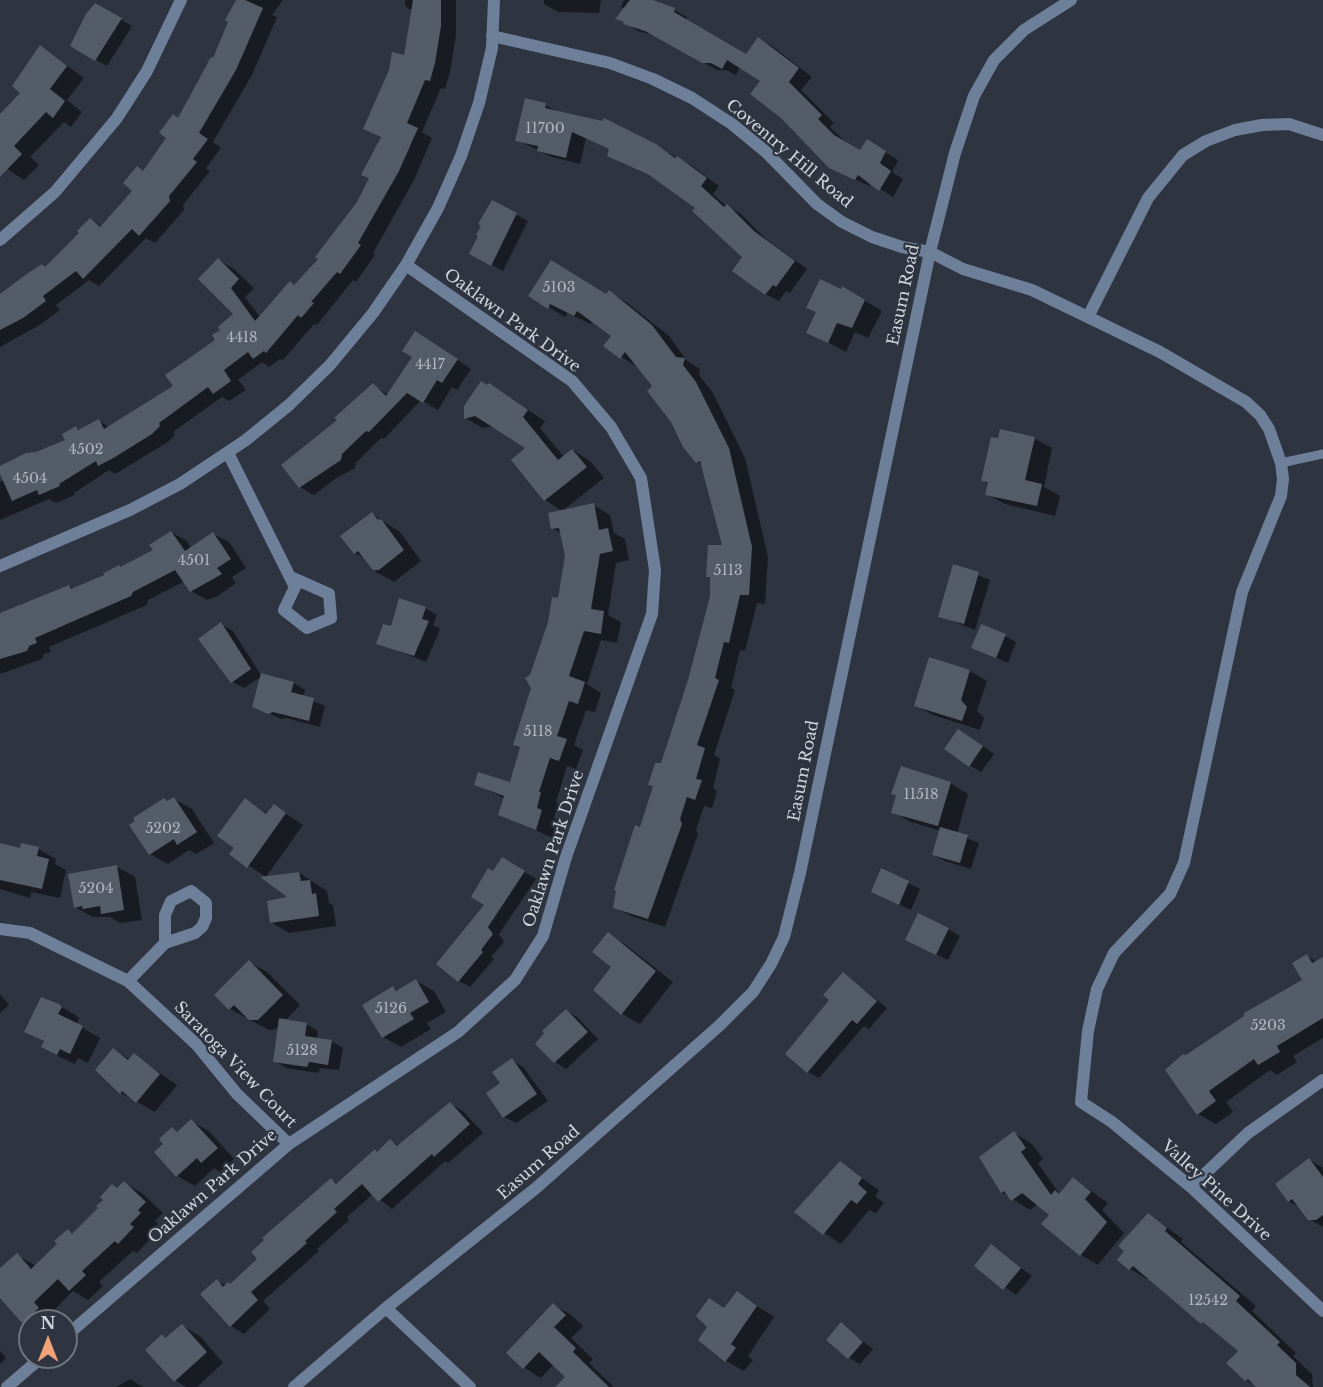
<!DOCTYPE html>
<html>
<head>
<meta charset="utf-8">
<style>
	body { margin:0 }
	#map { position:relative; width:1323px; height:1387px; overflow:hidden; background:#2e3540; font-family:"Libre Baskerville",serif }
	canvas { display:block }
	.north { position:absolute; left:18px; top:1309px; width:60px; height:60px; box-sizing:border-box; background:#2e3540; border:2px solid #6f757e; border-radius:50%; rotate:0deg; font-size:16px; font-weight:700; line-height:24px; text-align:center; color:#d0d5dc }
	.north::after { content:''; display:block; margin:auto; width:21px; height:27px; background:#f0a279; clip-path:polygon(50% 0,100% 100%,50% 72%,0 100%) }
</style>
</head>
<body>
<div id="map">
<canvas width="1323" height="1387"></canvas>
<div class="north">N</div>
</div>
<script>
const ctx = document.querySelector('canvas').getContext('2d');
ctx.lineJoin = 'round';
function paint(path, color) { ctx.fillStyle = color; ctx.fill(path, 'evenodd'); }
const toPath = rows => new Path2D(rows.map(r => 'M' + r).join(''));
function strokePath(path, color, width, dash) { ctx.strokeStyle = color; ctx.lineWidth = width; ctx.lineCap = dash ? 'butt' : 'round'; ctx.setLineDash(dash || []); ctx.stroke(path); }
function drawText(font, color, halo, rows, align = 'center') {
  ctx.font = font + ' "Libre Baskerville",serif'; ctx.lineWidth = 4.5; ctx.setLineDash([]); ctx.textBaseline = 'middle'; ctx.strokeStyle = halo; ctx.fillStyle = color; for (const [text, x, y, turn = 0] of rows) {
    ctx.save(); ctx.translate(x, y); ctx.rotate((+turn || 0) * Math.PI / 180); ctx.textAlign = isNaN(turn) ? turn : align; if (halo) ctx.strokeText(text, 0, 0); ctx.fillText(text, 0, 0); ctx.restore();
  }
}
paint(toPath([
	[238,0,283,0,272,15,277,17,252,75,213,142,221,148,206,168,210,171,183,205,184,210,155,243,146,238,99,286,89,280,56,305,60,310,38,326,0,347,0,303,46,268,81,233,90,220,103,227,135,191,214,60,230,22,226,20],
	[405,0,456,0,456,35,450,72,445,89,441,88,422,132,432,138,414,180,373,253,375,255,356,282,353,280,317,325,314,324,283,360,280,359,269,367,262,362,238,380,246,390,229,401,222,397,173,432,175,435,168,442,115,474,109,470,74,493,75,495,56,503,49,499,0,520,0,482,4,480,0,468,67,441,76,428,80,430,99,421,109,427,175,387,217,340,236,314,219,260,234,269,254,288,245,297,260,317,296,286,320,258,358,202,370,179,382,138,365,129,405,57,413,11,405,6],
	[544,0,601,0,599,13,558,12,544,4],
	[624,0,648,0,674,10,687,17,686,21,746,56,759,39,772,46,812,77,801,90,834,123,830,127,848,144,861,152,880,149,898,160,892,172,903,179,893,197,871,183,869,186,830,167,762,81,740,67,736,75,726,70,717,70,660,37,638,31,617,18,625,9,621,7],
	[95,5,132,26,107,66,72,46],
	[41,47,84,78,67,100,82,112,71,127,64,122,30,157,39,165,24,180,0,164,0,117,23,93],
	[545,105,560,113,656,146,691,165,719,186,713,194,726,206,740,213,767,240,807,269,790,293,786,291,779,301,765,294,744,257,697,207,657,179,622,163,611,150,586,138,580,164,552,157,517,140],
	[493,202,528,221,503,271,482,260],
	[843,288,882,311,868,338,855,332,846,352,808,332],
	[609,292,626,302,669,336,687,361,700,369,699,375,713,393,745,458,768,557,765,604,757,603,745,651,740,650,731,688,735,690,714,755,720,759,713,788,717,791,712,808,704,806,696,830,698,834,665,927,631,916,614,907,690,681,712,596,712,578,708,576,724,547,703,465,697,462,655,387,637,367,605,346,613,336,593,321,591,324,567,313,565,317,530,296,607,295],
	[429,341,471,369,457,390,452,387,438,410,421,400,384,439,381,438,356,463,355,468,335,479,314,495,300,487,339,421,373,385,388,395],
	[489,385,545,421,540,428,564,457,573,450,590,461,604,478,562,511,545,500,527,448,493,426,483,428,465,418],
	[1034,438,1052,448,1044,487,1060,496,1055,516,1005,504,987,494,989,484,983,480],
	[593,505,610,515,614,533,625,539,629,560,616,563,608,615,621,622,617,643,601,640,587,684,601,693,595,712,586,710,574,745,583,750,576,769,567,766,556,802,558,803,554,818,559,821,553,838,500,814,505,799,476,784,511,784,522,748,514,744,533,688,531,676,559,599,567,556,562,534,552,528],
	[372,514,400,532,421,561,394,582,376,572,366,559,355,553],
	[171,532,187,541,191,548,213,534,229,542,246,568,232,577,236,583,218,596,207,600,191,591,185,581,148,600,147,605,49,647,51,652,44,654,42,659,0,674,0,622,69,586,74,589,155,551],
	[954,565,990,580,975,630,940,616],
	[425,608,437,615,433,625,440,629,426,662,378,643,392,628],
	[221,624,233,631,261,675,294,683,305,690,303,697,325,706,320,727,286,718,281,719,254,706,262,676,244,688,232,682],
	[1005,636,1016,642,1008,663,973,647],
	[930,659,970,671,987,681,977,711,984,718,980,730,933,715,916,705],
	[970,737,994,754,981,772,969,765],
	[950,783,968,794,957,834,979,843,971,869,945,861,933,855,941,831,911,822,893,812,898,796,893,793],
	[174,799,192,809,214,843,196,854,189,850,168,864,150,854,168,802],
	[246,800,268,814,274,806,303,825,266,877,231,854,236,848],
	[0,846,21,850,38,849,56,859,55,864,66,870,60,898,31,892,30,898,0,889],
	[503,859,536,879,499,934,504,942,491,957,494,959,470,987,459,981,487,905,494,873],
	[117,867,135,877,142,920,120,923,110,917,93,917,75,907],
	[882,870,920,889,911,910,884,898],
	[299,873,327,891,329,903,333,905,336,926,289,933,271,922,291,898],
	[948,929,960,936,948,960,919,946],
	[608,934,626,945,673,982,640,1024,622,1014,595,990,613,967],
	[1307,956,1317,962,1323,959,1323,1038,1293,1056,1297,1062,1277,1075,1270,1070,1226,1102,1233,1112,1216,1124,1198,1114,1187,1057,1304,980],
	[249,962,267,972,300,1005,285,1021,306,1024,318,1031,317,1039,331,1041,343,1048,339,1070,320,1068,318,1073,286,1068,275,1061,280,1025,276,1029,269,1030,230,1009,216,995],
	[843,973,887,1008,869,1029,864,1026,819,1078,808,1072,831,1000],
	[416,981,434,991,446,1012,427,1023,431,1029,401,1047,383,1037,393,988,399,991],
	[0,994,9,1005,0,1013],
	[58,1005,77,1016,79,1018,76,1024,100,1038,88,1063,78,1058,75,1064,60,1057,43,1047,45,1042,26,1031],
	[566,1011,577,1017,598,1039,566,1069,555,1062,546,1033],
	[113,1050,130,1059,134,1055,177,1085,155,1112,121,1093,97,1069],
	[512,1060,523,1067,548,1101,516,1123,504,1117,502,1084],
	[450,1104,463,1111,483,1133,448,1163,445,1161,392,1209,373,1194,347,1217,349,1220,317,1249,319,1251,263,1301,270,1309,244,1334,231,1326,217,1281,226,1286,230,1285,259,1259,331,1180,339,1184,391,1141,399,1146],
	[191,1121,209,1131,234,1159,220,1172,214,1168,195,1186,177,1176,165,1144,172,1129,179,1132],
	[1014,1133,1032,1144,1043,1159,1038,1163,1060,1195,1074,1179,1108,1203,1102,1210,1124,1233,1098,1265,1081,1255,1051,1215,1038,1204,1030,1210,1002,1192],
	[1310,1160,1323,1168,1323,1227,1309,1219,1300,1208,1289,1201,1277,1184],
	[840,1163,879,1190,875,1196,884,1203,876,1213,869,1210,841,1244,824,1233],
	[124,1183,142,1193,163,1213,155,1221,158,1224,147,1235,151,1238,137,1253,133,1251,99,1282,103,1286,88,1300,73,1291,51,1313,56,1318,53,1321,30,1321,30,1325,23,1322,0,1296,0,1270,17,1255,36,1266,59,1244,68,1231,74,1234],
	[1148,1214,1183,1239,1181,1242,1256,1306,1252,1311,1296,1353,1293,1356,1312,1374,1313,1387,1258,1387,1246,1380,1240,1351,1149,1277,1147,1279,1130,1269,1119,1260],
	[991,1246,1032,1276,1016,1295,976,1266],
	[737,1293,774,1317,748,1356,753,1360,744,1371,726,1361,725,1309],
	[554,1305,571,1315,583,1326,571,1338,593,1359,589,1363,614,1387,558,1387,567,1377,554,1364,541,1378,523,1367],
	[841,1324,873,1349,860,1364,849,1358],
	[182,1326,200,1336,223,1363,197,1387,186,1387,175,1380,162,1336,167,1339],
	[0,1351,6,1358,0,1364],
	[130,1379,143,1387,116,1387]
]), '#0007');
paint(toPath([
	[236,0,245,0,263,8,236,70,199,133,208,139,193,159,197,162,169,196,170,201,139,236,132,229,83,279,76,271,43,296,46,301,23,318,0,330,0,294,28,273,42,264,45,267,79,233,77,231,90,218,100,227,132,191,123,183,137,166,143,171,166,138,159,133,173,114,178,118,211,57,213,58,228,22,225,20],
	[413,0,441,0,441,26,435,63,430,81,425,80,407,123,418,128,399,171,358,243,361,245,340,274,337,272,311,302,314,303,301,318,298,315,266,353,264,351,253,359,248,352,224,370,231,381,213,394,208,387,159,423,160,426,152,434,115,457,98,466,96,461,59,484,60,486,39,495,37,490,12,501,0,474,0,466,26,453,36,452,65,440,62,434,76,426,78,430,99,419,104,429,173,386,165,375,215,340,212,335,220,330,218,327,233,314,198,279,218,258,239,279,231,288,255,321,290,281,294,285,318,259,315,257,357,202,369,178,361,175,381,137,363,129,389,70,392,52,404,55],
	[630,0,653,0,675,8,674,12,746,54,758,37,799,68,789,82,822,115,818,119,834,135,860,150,867,139,886,151,880,163,891,171,879,191,858,175,855,180,829,168,781,118,750,94,760,81,727,60,722,69,711,63,702,63,645,31,623,24,624,22,615,19],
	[95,3,122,18,95,61,70,46,86,14],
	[40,45,67,66,50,89,65,101,53,118,46,112,14,146,22,154,0,177,0,114,20,93,12,86],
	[525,98,546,103,545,108,602,121,604,118,656,144,675,158,677,156,707,178,701,186,724,207,727,204,754,231,795,261,776,287,773,285,765,295,732,271,742,257,692,211,695,208,649,175,607,156,609,149,572,132,566,158,537,151,538,146,515,141],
	[492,200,517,213,491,266,469,254,478,236,476,235,481,226,478,224],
	[551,260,606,294,609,290,652,325,676,357,685,358,683,365,696,382,729,448,752,547,749,595,740,595,729,643,724,642,715,678,719,680,697,745,705,748,696,779,702,780,695,800,687,797,680,819,682,824,648,919,613,908,616,891,614,890,635,825,640,827,653,786,648,785,655,763,661,763,688,680,710,596,710,577,706,577,708,545,722,545,700,461,696,463,683,447,671,422,647,391,652,386,625,352,620,359,603,346,611,336,577,311,574,316,550,304,548,309,528,296],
	[820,279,841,289,842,286,865,300,852,328,837,323,828,343,806,333,816,312,806,308],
	[415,331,458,359,442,383,437,380,423,403,407,393,369,432,366,431,342,454,341,460,299,488,281,465,337,420,334,418,373,383,386,396,412,357,402,351],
	[481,381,487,385,489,383,528,410,523,417,558,460,572,449,587,467,544,501,511,460,525,448,475,416,464,419,464,406],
	[1000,429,1035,437,1025,480,1042,484,1037,506,985,495,988,482,981,481,991,437,998,438],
	[594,503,599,530,608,528,613,551,600,554,591,609,604,611,601,634,584,631,569,676,585,682,578,704,569,701,557,736,567,739,559,761,550,758,539,792,541,792,537,808,542,810,536,830,498,815,504,796,474,785,478,772,510,782,520,747,513,745,531,688,525,678,530,675,548,622,552,597,558,598,565,556,559,528,551,529,548,513],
	[372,512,377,519,382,520,404,550,379,570,373,570,358,551,354,554,340,536],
	[171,531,185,551,213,532,231,559,217,568,222,574,190,592,175,570,133,592,131,596,35,638,37,643,29,646,27,651,0,659,0,613,69,585,71,589,104,575,104,573,119,565,120,567,153,550,149,545],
	[953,564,979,572,964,624,938,617],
	[399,598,426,607,422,619,429,621,414,656,376,644,383,624,391,626],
	[221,622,251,669,231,683,198,639],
	[981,624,1006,634,996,658,971,648],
	[929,657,970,670,961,700,967,707,962,721,914,706],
	[261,673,294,682,291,692,314,698,309,721,273,712,268,714,252,707],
	[958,729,983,746,969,767,944,749],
	[901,766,951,782,938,826,891,813,896,795,891,794],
	[174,797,197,832,177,845,174,839,149,855,129,825,135,821,133,818,164,798,167,801],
	[245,798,266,814,274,804,286,813,247,868,229,854,234,848,217,836],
	[940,827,968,835,960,863,932,855],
	[0,843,20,848,21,843,39,847,37,856,49,859,42,889,0,880],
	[502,857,525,871,488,927,493,934,481,950,483,952,458,982,436,964,484,905,471,897,488,868,493,871],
	[117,865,124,910,101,914,100,906,83,909,82,906,74,908,68,874],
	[881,868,909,881,899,905,871,892],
	[299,872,301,881,310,880,312,894,316,893,319,916,270,923,267,901,287,897,260,877],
	[918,913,949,928,936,955,905,940],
	[608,932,656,971,621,1015,593,990,611,967,592,952],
	[1307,954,1312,963,1323,957,1323,1018,1277,1046,1280,1052,1258,1065,1254,1059,1209,1091,1216,1101,1197,1115,1165,1070,1183,1054,1186,1055,1244,1016,1244,1013,1302,980,1292,963],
	[249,960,283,995,258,1020,249,1020,234,1005,229,1010,214,995],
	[843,972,877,1001,857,1024,852,1020,807,1073,785,1054,829,1000,823,995],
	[416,979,429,1002,410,1013,414,1019,382,1038,362,1005,393,986,396,991],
	[41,997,59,1004,62,1007,58,1014,83,1026,70,1054,60,1049,57,1055,41,1047,44,1041,24,1032],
	[566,1009,588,1032,554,1063,535,1044,544,1033,542,1031],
	[279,1018,307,1023,305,1036,332,1040,328,1065,309,1062,307,1067,273,1062],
	[113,1048,128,1060,134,1053,160,1074,136,1103,122,1091,120,1094,95,1070],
	[512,1058,537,1094,503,1118,486,1093,500,1083,492,1072],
	[450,1102,470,1124,434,1157,432,1154,378,1202,362,1184,334,1209,337,1212,305,1241,307,1243,251,1292,258,1300,230,1327,200,1294,217,1279,223,1287,228,1282,230,1284,257,1259,251,1252,264,1240,262,1238,331,1178,336,1184,375,1149,377,1152,390,1139,397,1146],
	[191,1119,218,1148,201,1163,197,1158,176,1177,154,1152,163,1144,159,1139,172,1127,177,1132],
	[1014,1131,1026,1148,1021,1152,1051,1195,1055,1190,1059,1194,1073,1177,1091,1192,1085,1199,1107,1222,1080,1256,1041,1224,1049,1215,1022,1193,1011,1201,1004,1191,1001,1193,979,1157],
	[1309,1158,1323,1177,1323,1215,1316,1220,1308,1220,1292,1199,1288,1202,1275,1184],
	[840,1161,862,1178,858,1184,867,1192,857,1204,851,1200,823,1235,794,1212],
	[124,1181,146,1202,138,1210,141,1213,130,1224,134,1227,118,1244,115,1241,82,1271,86,1275,69,1291,58,1279,34,1302,39,1308,22,1323,0,1298,0,1268,17,1253,31,1269,57,1244,54,1241,68,1229,72,1234,98,1208,96,1206,103,1200,100,1197,112,1184,117,1188],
	[1148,1213,1167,1228,1165,1231,1240,1296,1236,1301,1280,1342,1277,1345,1296,1363,1296,1375,1310,1387,1256,1387,1248,1379,1245,1381,1226,1363,1238,1351,1203,1322,1201,1324,1133,1266,1129,1270,1117,1260,1124,1251,1118,1246],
	[991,1244,1021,1268,1003,1290,974,1266],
	[737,1291,757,1306,731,1344,736,1348,725,1362,698,1340,707,1327,696,1316,709,1298,724,1308],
	[553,1303,566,1315,554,1327,576,1348,573,1352,609,1387,555,1387,565,1377,539,1352,523,1369,506,1353],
	[841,1322,863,1342,848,1359,826,1340],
	[182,1324,207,1352,174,1382,145,1350,162,1334,165,1338]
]), '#545c68');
strokePath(toPath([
	[1281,463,1323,454]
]), '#6e7f99', 9);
strokePath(toPath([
	[492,36,610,63,653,79,692,98,732,124,766,152,817,204,842,222,872,237,902,247,930,252,963,269,1032,290,1160,352,1246,402,1260,415,1269,429,1281,463,1283,479,1281,496,1242,592,1184,863,1170,894,1114,953,1097,989,1088,1031,1081,1102,1112,1122,1191,1187,1323,1311],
	[0,240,55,192,117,118,147,71,181,0],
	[1088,317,1148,198,1183,155,1206,141,1235,130,1262,125,1289,124,1323,135],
	[228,453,295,587,284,610,307,628,331,618,329,594,293,578],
	[0,566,130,510,180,484,246,440,289,405,330,365,373,313,406,265,438,208,461,156,479,103,492,48,494,0],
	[0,929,30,933,128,981,196,1044,237,1094,289,1144],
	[128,981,165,943,195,933,202,927,206,918,206,903,191,891,171,901,165,915,165,943],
	[1191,1187,1248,1133,1323,1080],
	[386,1308,470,1387],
	[66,1336,289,1144,458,1032,515,980,543,936,566,857,652,614,655,570,641,478,611,427,572,381,406,265],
	[7,1387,42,1357],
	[294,1387,386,1308,536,1188,720,1025,753,992,771,964,784,937,800,873,930,252,955,153,974,96,994,60,1024,30,1071,0]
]), '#6e7f99', 12);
drawText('14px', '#b1b7bf', null, [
	["11700",545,129],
	["5103",559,288],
	["4418",242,338],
	["4417",430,365],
	["4502",86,450],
	["4504",30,479],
	["4501",194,561],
	["5113",728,571],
	["5118",538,732],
	["11518",921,795],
	["5202",163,829],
	["5204",96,889],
	["5126",391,1009],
	["5203",1268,1026],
	["5128",302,1051],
	["12542",1208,1301]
]);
drawText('16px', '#d0d5dc', '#2e3540', [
	["Coventry Hill Road",789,154,40],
	["Easum Road",904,295,-78],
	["Oaklawn Park Drive",512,321,36],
	["Easum Road",804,771,-79],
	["Oaklawn Park Drive",554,849,-72],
	["Saratoga View Court",235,1065,46],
	["Easum Road",539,1163,-41],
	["Oaklawn Park Drive",213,1187,-41],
	["Valley Pine Drive",1216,1191,42]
]);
</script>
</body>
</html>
